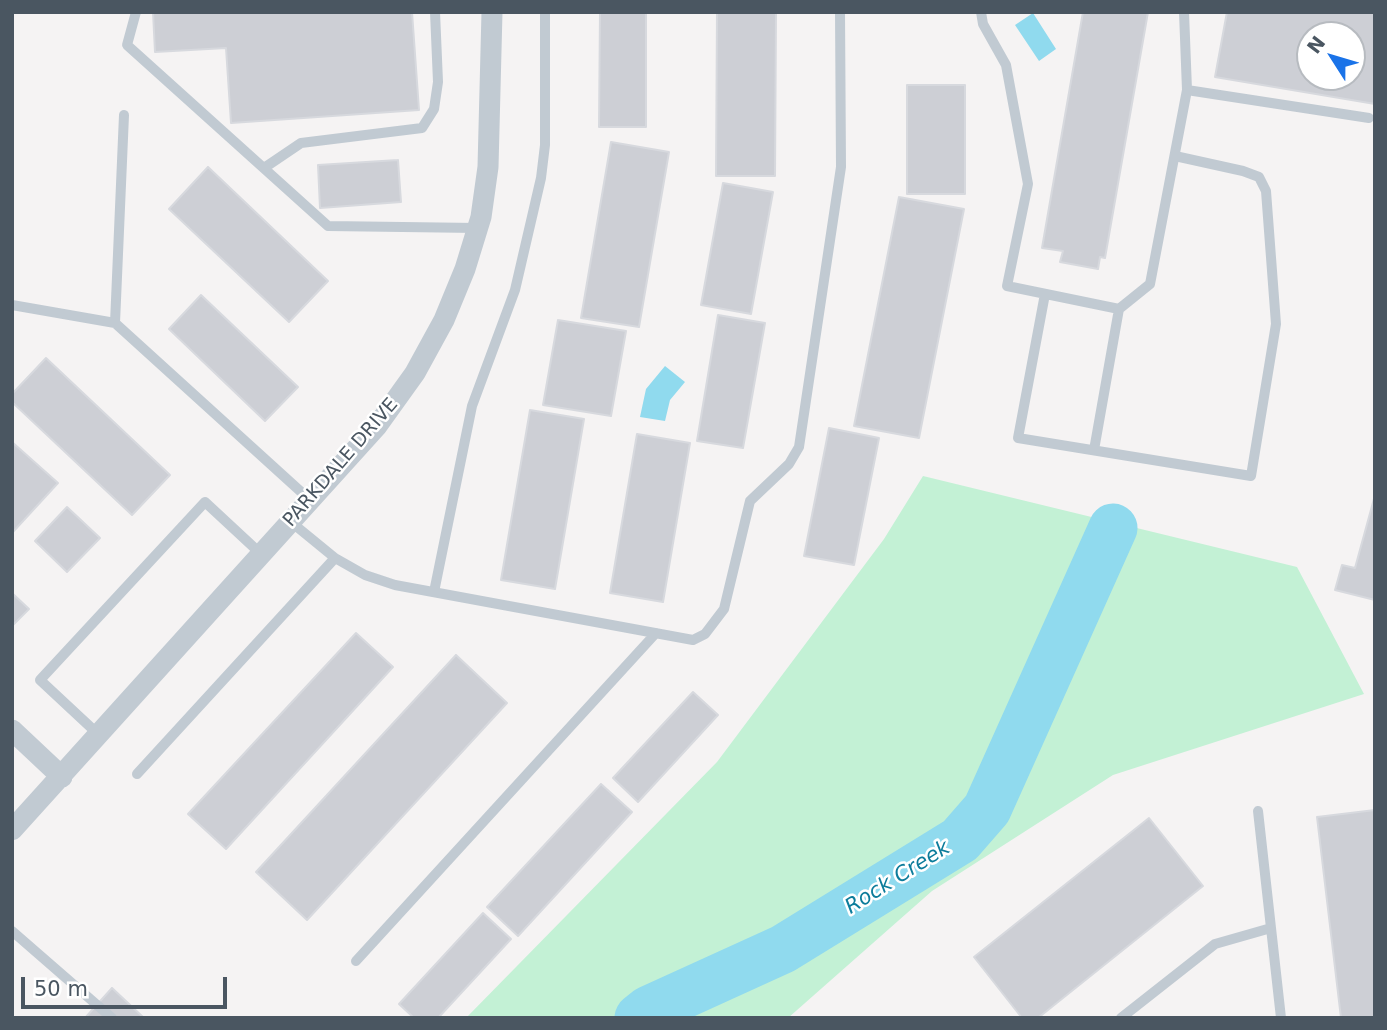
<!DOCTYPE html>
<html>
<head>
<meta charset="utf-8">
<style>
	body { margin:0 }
	#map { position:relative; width:1387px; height:1030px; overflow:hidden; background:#f5f3f3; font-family:"DejaVu Sans",sans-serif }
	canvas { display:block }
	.frame { position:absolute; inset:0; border:14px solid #4a5661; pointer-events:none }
	.north { position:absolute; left:1296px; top:21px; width:70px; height:70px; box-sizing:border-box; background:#fff; border:2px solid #b7bbc0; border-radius:50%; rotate:307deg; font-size:19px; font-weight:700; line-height:28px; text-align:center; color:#4a5661 }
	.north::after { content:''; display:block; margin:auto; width:24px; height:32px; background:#1a73e8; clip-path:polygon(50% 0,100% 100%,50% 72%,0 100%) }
	.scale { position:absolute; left:21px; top:977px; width:206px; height:32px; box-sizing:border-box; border:4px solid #4a5661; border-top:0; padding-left:9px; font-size:21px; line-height:24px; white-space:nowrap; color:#4a5661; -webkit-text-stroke:5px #fff; paint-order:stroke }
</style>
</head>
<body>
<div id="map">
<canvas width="1387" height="1030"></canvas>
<div class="frame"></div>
<div class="north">N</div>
<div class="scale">50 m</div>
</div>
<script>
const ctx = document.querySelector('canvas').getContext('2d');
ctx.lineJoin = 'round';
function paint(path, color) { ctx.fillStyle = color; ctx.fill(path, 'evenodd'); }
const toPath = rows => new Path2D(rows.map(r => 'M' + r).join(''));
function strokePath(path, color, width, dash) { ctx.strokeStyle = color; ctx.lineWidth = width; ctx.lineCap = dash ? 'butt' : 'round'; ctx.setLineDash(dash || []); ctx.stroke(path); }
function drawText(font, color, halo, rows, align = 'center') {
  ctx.font = font + ' "DejaVu Sans",sans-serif'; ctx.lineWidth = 5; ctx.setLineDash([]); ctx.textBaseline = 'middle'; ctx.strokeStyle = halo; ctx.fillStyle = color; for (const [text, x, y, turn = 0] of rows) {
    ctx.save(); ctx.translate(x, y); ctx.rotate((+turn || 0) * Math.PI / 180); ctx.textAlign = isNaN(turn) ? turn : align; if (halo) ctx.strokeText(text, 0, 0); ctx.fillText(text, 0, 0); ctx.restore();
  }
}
paint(toPath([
	[923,476,1297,567,1364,694,1113,775,932,891,788,1018,466,1018,717,762,884,539]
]), '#c3f1d5');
paint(toPath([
	[1033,13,1056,49,1039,61,1015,25],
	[665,366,685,382,670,400,665,421,640,417,646,389]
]), '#90daee');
strokePath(toPath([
	[639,1018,649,1010,783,949,960,840,987,809,1113,528]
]), '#90daee', 49);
const building = toPath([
	[153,12,412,12,419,110,231,123,226,48,155,52,153,12],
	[600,12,646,12,646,127,599,127,600,12],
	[717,12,776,12,775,176,716,176,717,12],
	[1083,12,1148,12,1105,258,1100,257,1098,269,1060,262,1063,251,1042,248,1083,12],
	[1227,12,1375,12,1375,104,1215,77,1227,12],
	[1310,35,1352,35,1352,77,1310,77,1310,35],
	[907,85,965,85,965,194,907,194,907,85],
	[611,142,669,152,639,327,581,318,611,142],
	[398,160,401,202,320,208,318,165,398,160],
	[208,167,328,281,289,322,169,209,208,167],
	[723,183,773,192,751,314,701,305,723,183],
	[899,197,964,209,919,438,854,426,899,197],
	[201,295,298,387,265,421,169,329,201,295],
	[718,315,765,323,743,448,697,441,718,315],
	[558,320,626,331,611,416,543,405,558,320],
	[46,358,170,475,132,515,12,402,12,394,46,358],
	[530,410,584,419,555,589,501,580,530,410],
	[829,428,879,438,854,565,804,556,829,428],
	[637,434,690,443,663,602,610,593,637,434],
	[12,442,58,483,12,533,12,442],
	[1375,495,1375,600,1335,590,1342,565,1355,568,1375,495],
	[67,507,100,538,67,572,35,541,67,507],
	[12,593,29,609,12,626,12,593],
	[356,633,393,667,226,849,188,814,356,633],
	[456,655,507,703,307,920,256,872,456,655],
	[693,692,718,715,638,802,613,778,693,692],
	[601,784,632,812,518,936,487,907,601,784],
	[1375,810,1375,1018,1341,1018,1317,817,1375,810],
	[1149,818,1203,886,1038,1018,1022,1018,974,957,1149,818],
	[483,913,511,939,438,1018,414,1018,399,1004,483,913],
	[112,988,144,1018,85,1018,112,988]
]);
paint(building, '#cdcfd5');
strokePath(building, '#d7d9de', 2);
strokePath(toPath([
	[136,12,127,45,328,226,477,228],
	[981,12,983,24,1006,65,1028,184,1007,286,1119,309],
	[1187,90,1369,118],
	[124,115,115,323,310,500],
	[264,168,301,143,422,128,434,109,438,82,435,12],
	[1045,294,1018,438,1251,476,1276,324,1266,191,1259,177,1243,171,1175,156],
	[12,305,115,323],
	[1094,450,1119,309,1150,284,1187,90,1184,12],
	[291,522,335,558,365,575,395,585,693,640,705,634,724,609,750,501,789,464,799,447,841,167,840,12],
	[434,592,472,406,515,290,541,178,545,145,545,12],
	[99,735,40,680,205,502,261,554],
	[137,774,335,558],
	[1258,811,1271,928],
	[12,931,112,1018],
	[356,961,656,633],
	[1121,1018,1215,944,1271,928,1281,1018]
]), '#c1cad2', 10);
strokePath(toPath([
	[12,730,62,777],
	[12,830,377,426,415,373,444,320,465,269,481,217,488,167,492,12]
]), '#c1cad2', 21);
drawText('19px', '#4a5661', '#fff', [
	["PARKDALE DRIVE",341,463,-49]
]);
drawText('italic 21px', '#0c7c9b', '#fff', [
	["Rock Creek",898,878,-32]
]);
</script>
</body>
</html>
